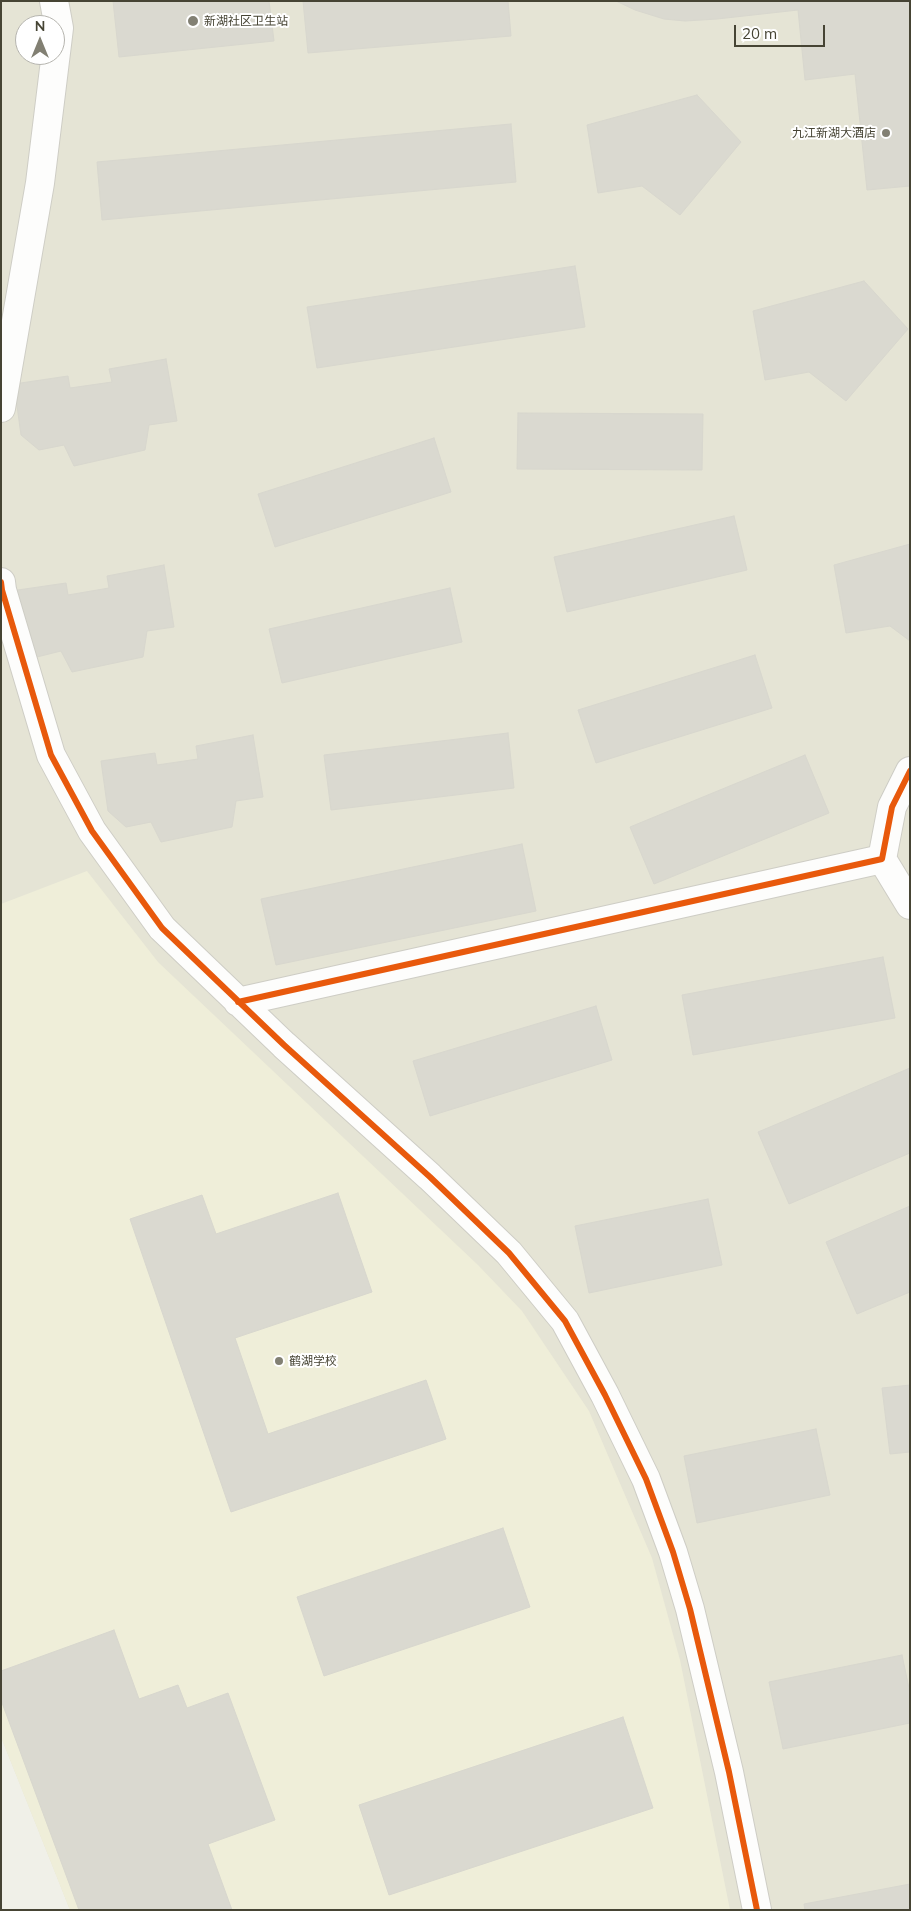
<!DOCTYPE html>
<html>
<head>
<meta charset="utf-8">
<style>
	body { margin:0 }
	#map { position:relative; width:911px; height:1911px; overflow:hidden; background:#f0f0e8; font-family:Mulish,sans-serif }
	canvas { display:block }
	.frame { position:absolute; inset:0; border:2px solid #464434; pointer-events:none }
	.north { position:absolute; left:15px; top:15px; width:50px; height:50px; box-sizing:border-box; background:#fff; border:1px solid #b5b4ae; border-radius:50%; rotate:0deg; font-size:14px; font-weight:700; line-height:20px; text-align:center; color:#464434 }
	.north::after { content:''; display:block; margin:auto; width:18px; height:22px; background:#828073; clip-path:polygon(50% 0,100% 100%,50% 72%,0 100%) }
	.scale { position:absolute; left:734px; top:25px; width:91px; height:22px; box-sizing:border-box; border:2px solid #464434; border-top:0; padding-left:6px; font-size:15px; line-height:18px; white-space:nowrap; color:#464434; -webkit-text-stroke:4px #fff; paint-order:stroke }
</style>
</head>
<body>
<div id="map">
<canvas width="911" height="1911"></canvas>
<div class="frame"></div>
<div class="north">N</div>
<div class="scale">20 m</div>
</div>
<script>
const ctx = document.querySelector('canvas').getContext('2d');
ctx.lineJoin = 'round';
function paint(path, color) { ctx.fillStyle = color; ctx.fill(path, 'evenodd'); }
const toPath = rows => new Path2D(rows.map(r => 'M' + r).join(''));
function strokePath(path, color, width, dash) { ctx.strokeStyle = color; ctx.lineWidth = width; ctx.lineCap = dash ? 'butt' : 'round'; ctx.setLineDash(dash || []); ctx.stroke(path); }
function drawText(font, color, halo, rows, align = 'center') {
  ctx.font = font + ' Mulish,"Noto Sans SC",sans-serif'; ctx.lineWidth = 4; ctx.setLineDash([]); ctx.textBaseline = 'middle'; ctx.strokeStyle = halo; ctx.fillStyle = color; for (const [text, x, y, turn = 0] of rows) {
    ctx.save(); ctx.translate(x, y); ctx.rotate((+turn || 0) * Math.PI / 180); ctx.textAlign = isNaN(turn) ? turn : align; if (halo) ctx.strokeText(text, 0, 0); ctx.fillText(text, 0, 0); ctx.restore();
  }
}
paint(toPath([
	[1,1,910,1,910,1910,70,1910,1,1737],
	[25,25,55,25,55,55,25,55]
]), '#e5e4d5');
paint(toPath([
	[87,871,158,962,478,1265,522,1311,589,1411,652,1558,680,1660,730,1910,70,1910,1,1737,1,904]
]), '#efeed9');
const building = toPath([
	[113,1,269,1,274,41,119,57,113,1],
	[303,1,508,1,511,36,308,53,303,1],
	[616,1,910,1,910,186,867,190,855,74,805,80,798,10,717,19,685,21,664,19,635,10,616,1],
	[697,95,741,142,680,215,642,186,598,193,587,125,697,95],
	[511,124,516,182,102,220,97,162,511,124],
	[575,266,585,327,317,368,307,307,575,266],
	[864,281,908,329,846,401,809,372,765,380,753,311,864,281],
	[166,359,177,421,149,425,145,450,74,466,64,445,39,450,21,435,14,384,68,376,70,388,112,382,109,369,166,359],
	[518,413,703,414,702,470,517,469,518,413],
	[434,438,451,492,275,547,258,494,434,438],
	[734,516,747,570,567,612,554,557,734,516],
	[910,544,910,641,890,626,846,633,834,565,910,544],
	[164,565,174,627,147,631,143,657,72,672,61,651,37,657,19,641,11,591,66,583,68,595,109,588,107,576,164,565],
	[450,588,462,642,282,683,269,629,450,588],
	[755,655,772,708,596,763,578,710,755,655],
	[508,733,514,788,331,810,324,755,508,733],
	[253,735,263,797,236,801,232,827,161,842,151,822,126,827,108,811,101,761,155,753,157,765,198,759,196,746,253,735],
	[805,755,829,813,654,884,630,827,805,755],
	[522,844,536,911,276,965,261,899,522,844],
	[883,957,895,1018,693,1055,682,995,883,957],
	[596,1006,612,1060,430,1116,413,1061,596,1006],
	[910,1068,910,1153,789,1204,758,1132,910,1068],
	[338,1193,372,1292,235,1338,268,1434,426,1380,446,1439,231,1512,130,1219,202,1195,216,1234,338,1193],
	[708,1199,722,1265,589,1293,575,1226,708,1199],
	[910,1206,910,1292,857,1314,826,1242,910,1206],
	[910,1385,910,1452,890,1454,882,1388,910,1385],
	[816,1429,830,1495,697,1523,684,1456,816,1429],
	[503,1528,530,1607,324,1676,297,1597,503,1528],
	[114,1630,139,1699,178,1685,187,1708,228,1693,275,1820,208,1844,232,1910,79,1910,1,1700,1,1671,114,1630],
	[902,1655,910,1693,910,1723,783,1749,769,1682,902,1655],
	[623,1717,653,1808,389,1895,359,1805,623,1717],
	[910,1884,910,1910,805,1910,804,1904,910,1884]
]);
paint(building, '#dad9d0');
strokePath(building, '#d8d7ce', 1);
const minor = toPath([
	[1,408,40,183,59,28,54,1],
	[1,582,2,590,51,755,92,831,162,928,284,1045,430,1177,509,1253,565,1321,605,1395,646,1479,673,1552,690,1609,729,1772,757,1910],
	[882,859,910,905],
	[238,1002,882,859,892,807,910,771]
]);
strokePath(minor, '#cecdc5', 30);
strokePath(minor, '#fdfdfc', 28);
strokePath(toPath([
	[1,582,2,590,51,755,92,831,162,928,284,1045,430,1177,509,1253,565,1321,605,1395,646,1479,673,1552,690,1609,729,1772,757,1910],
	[238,1002,882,859,892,807,910,771]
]), '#e8590c', 6);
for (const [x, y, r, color] of [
	[193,21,6,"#828073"],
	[886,133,5,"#828073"],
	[279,1361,5,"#828073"]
]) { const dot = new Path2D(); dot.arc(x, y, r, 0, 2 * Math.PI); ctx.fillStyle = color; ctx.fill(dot); strokePath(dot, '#fff', 2); }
drawText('12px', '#464434', '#fff', [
	["新湖社区卫生站",204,21],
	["九江新湖大酒店",876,133,"right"],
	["鹤湖学校",289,1361]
], 'left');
</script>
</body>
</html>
